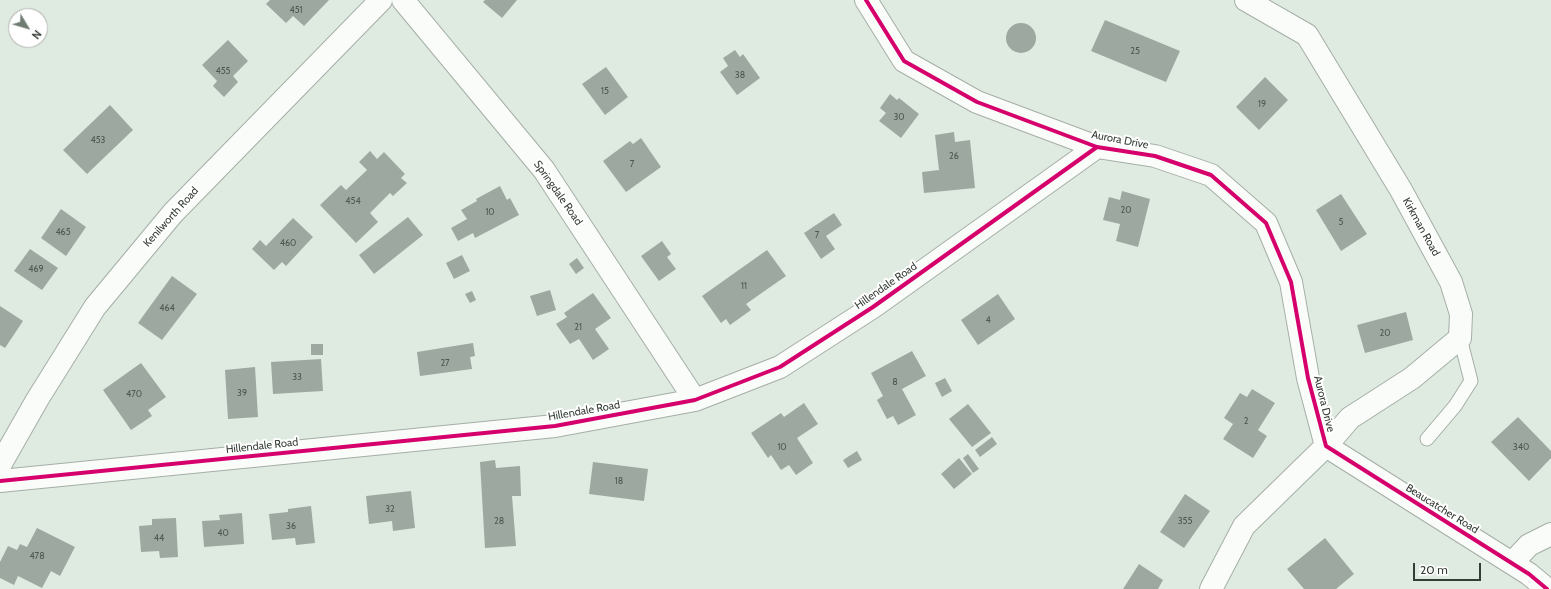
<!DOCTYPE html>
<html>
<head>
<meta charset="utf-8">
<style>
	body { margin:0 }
	#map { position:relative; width:1551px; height:589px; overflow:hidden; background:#dfebe0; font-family:Cabin,sans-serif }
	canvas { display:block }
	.north { position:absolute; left:8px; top:8px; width:40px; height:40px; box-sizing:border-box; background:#fff; border:1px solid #aeb2af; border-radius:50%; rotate:128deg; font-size:11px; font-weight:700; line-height:16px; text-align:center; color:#353e36 }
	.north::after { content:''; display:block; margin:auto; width:14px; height:18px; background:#707b72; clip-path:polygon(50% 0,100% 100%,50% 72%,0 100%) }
	.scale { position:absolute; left:1413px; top:563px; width:68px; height:18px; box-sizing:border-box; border:2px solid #353e36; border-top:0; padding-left:5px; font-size:12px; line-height:14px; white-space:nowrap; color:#353e36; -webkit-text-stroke:3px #fff; paint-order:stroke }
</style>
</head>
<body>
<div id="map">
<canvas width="1551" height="589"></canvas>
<div class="north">N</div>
<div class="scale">20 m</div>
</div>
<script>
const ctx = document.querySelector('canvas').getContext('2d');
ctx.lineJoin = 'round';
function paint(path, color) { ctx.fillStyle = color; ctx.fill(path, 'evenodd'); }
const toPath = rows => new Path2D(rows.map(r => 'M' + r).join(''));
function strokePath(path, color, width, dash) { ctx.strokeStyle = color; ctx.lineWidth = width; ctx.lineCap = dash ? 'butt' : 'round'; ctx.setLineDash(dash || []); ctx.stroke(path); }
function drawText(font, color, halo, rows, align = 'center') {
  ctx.font = font + ' Cabin,sans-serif'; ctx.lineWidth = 4; ctx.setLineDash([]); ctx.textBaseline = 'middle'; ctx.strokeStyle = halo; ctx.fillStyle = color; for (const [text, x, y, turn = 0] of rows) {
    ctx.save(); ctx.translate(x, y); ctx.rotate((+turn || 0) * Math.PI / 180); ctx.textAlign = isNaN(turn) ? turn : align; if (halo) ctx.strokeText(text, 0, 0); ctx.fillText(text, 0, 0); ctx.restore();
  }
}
paint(toPath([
	[270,0,329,0,304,26,293,16,286,23,266,4],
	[485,0,517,0,502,18,483,2],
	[1105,20,1180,51,1166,82,1091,51],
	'1006 38a15 15 0 1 1 30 0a15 15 0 1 1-30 0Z',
	[228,40,248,61,233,76,238,82,224,97,213,86,217,81,202,65],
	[735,50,740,57,743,54,760,78,737,95,720,72,728,66,723,58],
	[606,67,628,97,605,115,582,84],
	[1265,77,1288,100,1259,130,1236,107],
	[890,94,897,100,899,98,919,114,901,138,879,121,886,113,880,108],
	[110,105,133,130,87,174,63,150],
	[954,132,955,142,970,140,975,188,924,193,922,172,939,170,935,135],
	[641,138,661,167,626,192,603,161,630,141,633,144],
	[370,151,377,159,384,152,405,174,401,178,407,183,393,196,390,193,370,213,378,222,356,243,320,205,341,185,346,190,367,170,359,162],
	[500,186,507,200,510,198,519,215,475,238,473,233,458,241,451,228,467,219,461,210,477,201,476,199],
	[1122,191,1150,199,1138,247,1116,241,1120,224,1103,220,1109,197,1120,200],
	[1341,194,1367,234,1341,251,1316,210],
	[61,209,86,227,66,256,41,238],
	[834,213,842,225,826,236,835,249,821,259,804,233],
	[408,217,423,235,374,274,359,255],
	[293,218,313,237,286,266,282,262,274,270,252,249,260,240,266,246],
	[662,241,671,254,667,257,676,269,659,281,641,256],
	[30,249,58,268,42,290,14,271],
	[767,250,786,276,746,304,751,310,730,325,726,319,721,323,702,296],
	[462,255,470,271,454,279,446,263],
	[577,258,584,268,576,274,569,264],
	[172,276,197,294,162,340,138,323],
	[550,290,556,310,537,316,530,296],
	[472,291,476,300,470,303,465,294],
	[593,293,611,318,595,329,609,349,593,360,579,339,570,344,556,324,567,317,564,313],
	[998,294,1015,319,978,345,961,320],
	[0,306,23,321,5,348,0,345],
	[1406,312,1413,340,1365,353,1357,325],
	[473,343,475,356,470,357,472,369,420,376,417,352],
	[311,344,323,344,323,355,311,355],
	[912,351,926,376,902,389,916,415,898,425,893,416,887,419,877,400,883,396,871,373],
	[321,359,323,391,273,394,271,362],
	[141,363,166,397,148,410,152,416,131,430,103,390],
	[255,367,258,417,228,419,225,370],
	[945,378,952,391,942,397,935,383],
	[1252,389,1275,403,1258,430,1267,436,1253,458,1223,439,1233,424,1224,418,1240,393,1247,397],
	[804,403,818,424,797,438,813,463,796,475,789,465,781,470,771,455,768,458,751,433,781,413,784,417],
	[968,404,991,433,972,447,949,419],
	[1518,417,1551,451,1551,458,1529,481,1491,442],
	[992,437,997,444,980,457,975,450],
	[857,451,862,460,848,468,843,460],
	[968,454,979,469,973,473,963,458],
	[959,458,972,474,954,489,941,474],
	[495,460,496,468,520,466,521,496,512,496,516,546,485,548,480,462],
	[593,462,648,469,644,501,589,494],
	[411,491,415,528,393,531,392,521,369,524,366,496],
	[1185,494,1210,511,1184,548,1160,532],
	[311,506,315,543,296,545,295,538,272,540,269,514,288,512,288,509],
	[242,513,244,544,204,547,202,521,220,520,219,515],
	[176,518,178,557,160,558,159,551,141,552,139,526,152,525,152,519],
	[37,528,75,547,60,576,51,571,42,588,18,576,14,585,0,578,0,562,8,546,17,550,20,544,27,547],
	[1325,538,1354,574,1336,589,1304,589,1287,569],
	[1139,564,1163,580,1158,589,1123,589]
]), '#9da8a1');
const service = toPath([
	[1427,439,1455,406,1471,381,1460,338]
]);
const minor = toPath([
	[403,0,544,170,695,400],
	[866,0,904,61,977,102,1097,147,1155,156,1211,175,1266,223,1291,282,1308,378,1326,446],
	[1326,446,1529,574,1547,589],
	[0,481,555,426,695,400,780,367,873,307,1097,147],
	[1512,563,1529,545,1551,534],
	[1211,589,1244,526,1326,446,1350,418,1412,378,1460,338,1461,314,1451,282,1401,190,1307,35,1246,0]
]);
const tertiary = toPath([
	[0,465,37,400,95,307,173,213,381,0]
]);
strokePath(service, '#a5aea6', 15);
strokePath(minor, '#a5aea6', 24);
strokePath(tertiary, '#a5aea6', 24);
strokePath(service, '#fafcfa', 13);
strokePath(minor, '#fafcfa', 22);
strokePath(tertiary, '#fafcfa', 22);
strokePath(toPath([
	[866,0,904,61,977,102,1097,147,1155,156,1211,175,1266,223,1291,282,1308,378,1326,446,1529,574,1547,589],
	[0,481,555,426,695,400,780,367,873,307,1097,147]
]), '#d6006c', 4);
drawText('9px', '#4f5851', null, [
	["451",296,10],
	["25",1135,51],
	["455",223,71],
	["38",740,75],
	["15",605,91],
	["19",1262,104],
	["30",899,117],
	["453",98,140],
	["26",954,156],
	["7",632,164],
	["454",353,201],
	["20",1126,210],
	["10",490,212],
	["5",1341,222],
	["465",63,232],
	["7",817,235],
	["460",288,243],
	["469",36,269],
	["11",744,286],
	["464",167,308],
	["4",988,320],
	["21",578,327],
	["20",1385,333],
	["27",445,363],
	["33",297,377],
	["8",895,382],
	["39",242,393],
	["470",134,394],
	["2",1246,421],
	["10",782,447],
	["340",1521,447],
	["18",619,481],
	["32",390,509],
	["28",499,521],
	["355",1185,521],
	["36",291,526],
	["40",223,533],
	["44",159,538],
	["478",37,556]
]);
drawText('11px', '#353e36', '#fff', [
	["Aurora Drive",1120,140,11],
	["Springdale Road",558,193,55],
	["Kenilworth Road",171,217,-48],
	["Kirkman Road",1421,227,61],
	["Hillendale Road",886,286,-35],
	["Aurora Drive",1324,404,76],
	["Hillendale Road",584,411,-10],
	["Hillendale Road",262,446,-6],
	["Beaucatcher Road",1442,509,32]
]);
</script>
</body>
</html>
